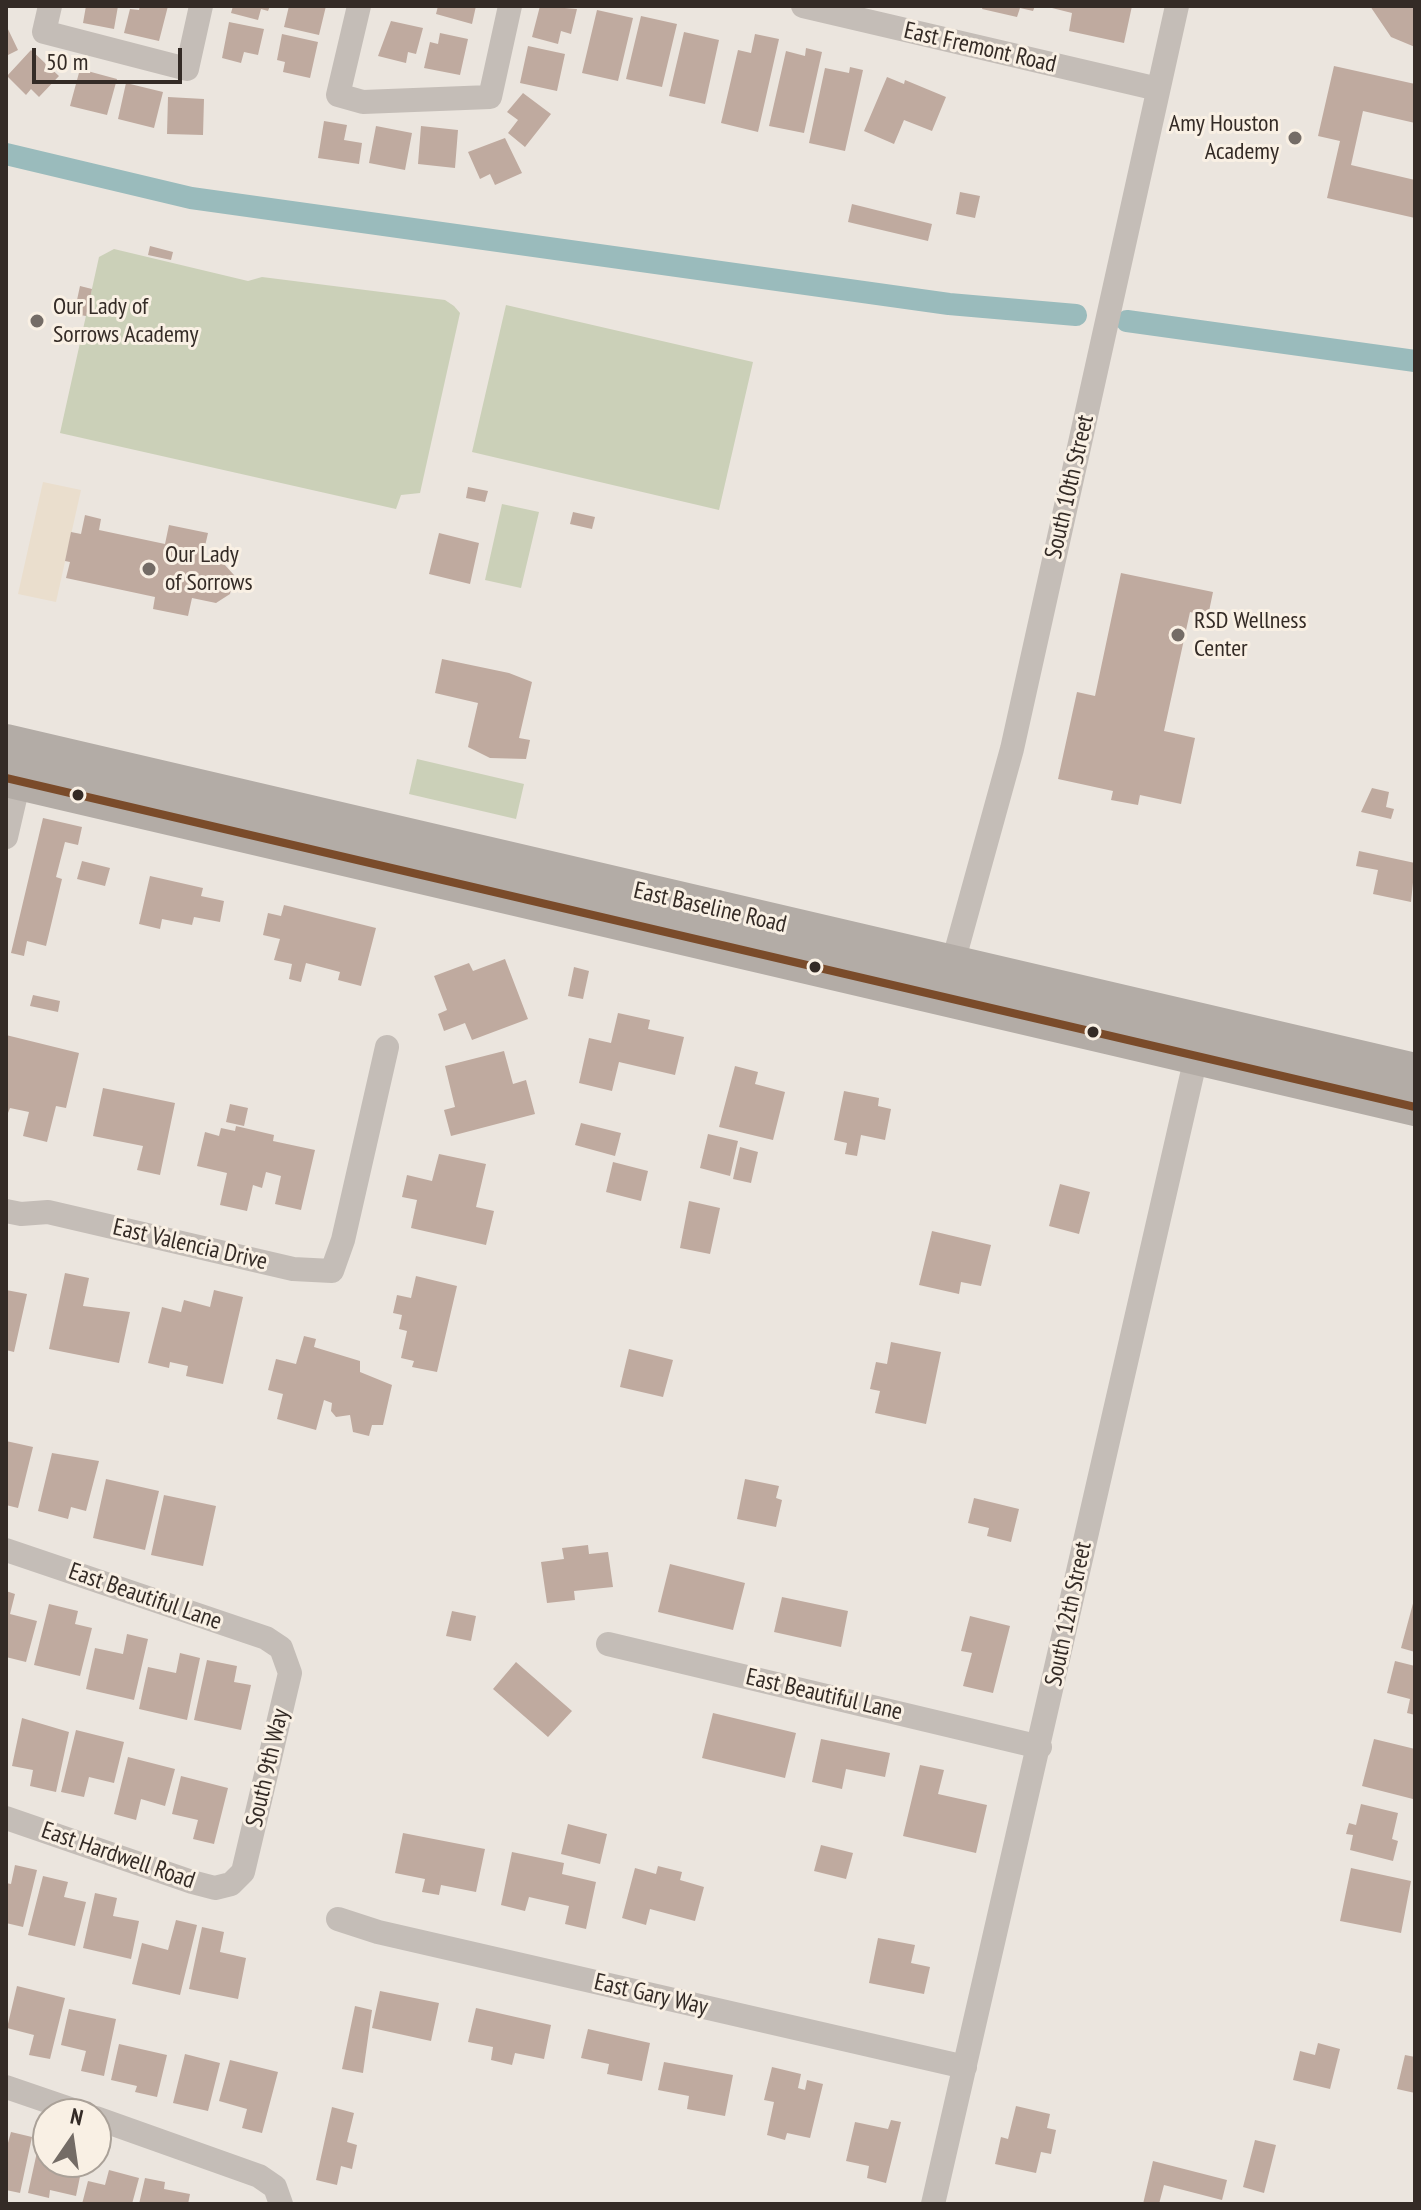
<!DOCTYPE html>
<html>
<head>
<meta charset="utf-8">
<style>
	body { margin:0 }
	#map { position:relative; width:1421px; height:2210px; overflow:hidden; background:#ebe5de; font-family:"PT Sans Narrow",sans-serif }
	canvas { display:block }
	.frame { position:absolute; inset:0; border:8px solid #342b26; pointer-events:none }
	.north { position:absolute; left:32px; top:2098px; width:80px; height:80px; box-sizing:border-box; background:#f9f0e4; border:2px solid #aaa198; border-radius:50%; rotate:13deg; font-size:22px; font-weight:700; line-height:32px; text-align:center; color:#342b26 }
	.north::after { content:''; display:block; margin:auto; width:28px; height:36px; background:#746c66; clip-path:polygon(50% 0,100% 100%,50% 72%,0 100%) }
	.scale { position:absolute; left:32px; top:48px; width:150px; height:36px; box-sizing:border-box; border:4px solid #342b26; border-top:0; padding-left:10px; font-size:24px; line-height:28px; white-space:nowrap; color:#342b26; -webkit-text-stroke:6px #f9f0e4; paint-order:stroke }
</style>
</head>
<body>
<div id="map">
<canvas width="1421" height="2210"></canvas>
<div class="frame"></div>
<div class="north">N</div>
<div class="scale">50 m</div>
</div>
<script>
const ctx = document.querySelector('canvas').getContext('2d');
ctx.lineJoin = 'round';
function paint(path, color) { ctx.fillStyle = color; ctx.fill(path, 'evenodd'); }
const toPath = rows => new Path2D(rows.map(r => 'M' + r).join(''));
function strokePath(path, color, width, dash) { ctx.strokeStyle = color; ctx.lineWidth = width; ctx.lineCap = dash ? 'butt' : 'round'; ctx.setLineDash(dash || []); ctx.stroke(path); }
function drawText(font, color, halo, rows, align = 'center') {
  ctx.font = font + ' "PT Sans Narrow",sans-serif'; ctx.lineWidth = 6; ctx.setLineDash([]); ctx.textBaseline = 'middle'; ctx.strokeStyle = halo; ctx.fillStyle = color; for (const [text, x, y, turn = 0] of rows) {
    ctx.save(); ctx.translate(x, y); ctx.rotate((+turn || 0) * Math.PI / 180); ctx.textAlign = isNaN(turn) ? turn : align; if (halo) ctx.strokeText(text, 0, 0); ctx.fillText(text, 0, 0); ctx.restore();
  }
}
paint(toPath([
	[114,249,248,281,262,277,445,300,454,306,460,313,420,493,401,495,396,509,60,433,99,257],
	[506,305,753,362,719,510,472,452],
	[502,504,539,512,521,588,485,580],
	[417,759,524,784,516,819,409,794]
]), '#cbd0b8');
paint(toPath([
	[43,482,81,490,56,602,18,594]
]), '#eadecd');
strokePath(toPath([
	[6,154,191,198,949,304,1076,315],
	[1127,321,1415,361]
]), '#9abbbc', 22);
paint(toPath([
	[86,6,118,6,114,29,83,23],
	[140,6,168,6,159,41,124,33,130,9,139,10],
	[233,6,270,6,268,11,261,9,258,20,231,13],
	[289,6,326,6,319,35,284,27],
	[438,6,476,6,472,24,436,14],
	[540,6,577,9,571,34,561,31,558,44,532,37],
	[983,6,1035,6,1033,11,1020,8,1017,17,982,9],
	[1044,6,1132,6,1124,43,1069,31,1072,13],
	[1370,6,1415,6,1415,47,1391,37],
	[597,10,633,18,618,81,582,73],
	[641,16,677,24,662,87,626,79],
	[391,21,423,28,416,54,408,52,406,63,378,56],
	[229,22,264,29,258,55,244,52,241,63,222,58],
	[6,25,18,50,6,56],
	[684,32,719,40,705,104,669,96],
	[440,33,468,39,460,75,424,68,430,42,438,44],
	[282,34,318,42,310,78,283,72,285,62,277,60],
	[755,34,779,39,758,132,721,123,738,50,751,53],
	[528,46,565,54,557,91,520,83],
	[806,48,822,52,804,133,769,126,786,51,805,56],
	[31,50,59,76,39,97,31,89,26,95,7,76],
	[1334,66,1415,84,1415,123,1363,111,1351,165,1415,180,1415,218,1327,198,1340,141,1318,136],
	[850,67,863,70,845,151,809,143,825,68,849,73],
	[80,69,117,79,107,115,70,106],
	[887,77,904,84,905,80,946,97,932,131,904,120,894,144,864,131],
	[126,83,163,92,154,128,118,119],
	[523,93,551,114,525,147,508,133,518,120,507,112],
	[168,97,204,99,203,135,167,134],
	[324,121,347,125,344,140,362,143,359,164,318,158],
	[376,126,412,133,405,170,369,163],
	[421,126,458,130,455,168,418,164],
	[505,138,522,173,495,185,490,174,480,179,468,152],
	[960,192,980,196,975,218,956,214],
	[852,204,932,224,928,241,848,222],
	[150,246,173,252,171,260,148,255],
	[80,286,92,289,86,316,74,314],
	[468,487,488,491,485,502,466,498],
	[573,512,595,517,592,529,570,524],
	[85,515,101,519,99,530,165,544,169,525,208,533,202,559,224,564,234,575,230,594,216,603,192,598,188,616,153,609,155,597,66,578,70,562,65,561,71,532,81,534],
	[439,533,479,543,470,584,429,574],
	[1121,573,1213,592,1208,616,1190,612,1164,731,1195,738,1181,804,1140,795,1138,805,1111,800,1113,791,1058,779,1077,692,1095,696],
	[442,659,509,673,532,682,519,738,530,740,526,759,490,758,468,747,478,703,435,693],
	[1372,788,1389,792,1386,807,1394,809,1391,819,1361,812],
	[43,818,82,827,78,845,65,842,56,877,62,879,46,946,27,941,24,956,11,953],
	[1359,851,1415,863,1411,902,1373,894,1378,870,1356,866],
	[82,861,110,868,105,886,77,879],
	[150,876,203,888,201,896,224,901,220,922,194,917,192,925,162,919,160,929,139,924],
	[284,905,376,928,361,986,338,980,340,972,306,963,301,982,289,979,292,964,274,960,280,939,263,935,268,913,281,916],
	[505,959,528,1019,472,1040,465,1023,444,1031,438,1014,447,1010,434,976,469,963,473,971],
	[574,967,589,971,583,999,568,996],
	[33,995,60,1001,58,1012,30,1006],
	[618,1013,650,1020,648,1029,684,1037,675,1075,619,1062,612,1091,579,1083,589,1038,611,1043],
	[6,1035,79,1053,66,1108,56,1106,47,1142,23,1136,29,1112,10,1108,6,1118],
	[504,1051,513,1084,526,1080,535,1114,451,1136,444,1110,455,1107,445,1066],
	[735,1066,758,1072,755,1084,785,1092,773,1140,719,1127],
	[103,1088,175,1103,160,1175,137,1170,143,1146,93,1136],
	[844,1091,879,1098,878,1106,891,1109,885,1140,861,1135,857,1156,845,1154,847,1143,834,1140],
	[230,1104,248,1108,244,1126,226,1122],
	[581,1123,621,1133,615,1156,575,1145],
	[236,1126,274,1135,273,1141,315,1150,301,1210,275,1204,281,1176,266,1172,262,1188,253,1185,247,1211,220,1205,227,1173,197,1166,205,1132,219,1136,221,1128,235,1131],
	[708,1134,738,1141,730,1176,700,1168],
	[740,1147,758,1152,751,1183,733,1179],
	[439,1154,486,1164,476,1207,494,1211,486,1245,411,1228,417,1200,402,1197,407,1175,432,1181],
	[613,1162,648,1171,641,1201,606,1192],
	[1060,1184,1090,1192,1079,1234,1049,1226],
	[689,1201,720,1208,710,1254,680,1248],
	[932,1231,991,1245,981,1286,961,1282,959,1294,919,1285],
	[65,1273,89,1278,83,1306,130,1312,119,1363,49,1349],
	[416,1276,457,1286,437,1372,412,1367,414,1361,401,1358,407,1331,399,1329,402,1315,393,1313,397,1295,411,1298],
	[6,1290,27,1294,14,1352,6,1350],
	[214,1290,243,1297,223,1384,186,1376,188,1366,170,1362,169,1368,148,1363,162,1307,181,1312,184,1300,210,1307],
	[304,1336,316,1339,314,1347,360,1361,360,1372,392,1385,383,1425,372,1425,369,1436,353,1432,350,1415,336,1417,331,1411,332,1403,324,1400,316,1430,277,1419,283,1394,268,1390,276,1359,296,1364],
	[891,1342,941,1352,926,1424,875,1413,880,1391,870,1389,876,1362,887,1364],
	[629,1349,673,1360,663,1397,620,1387],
	[6,1441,33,1447,18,1508,6,1505],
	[52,1453,99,1461,86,1511,71,1507,68,1519,38,1511],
	[106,1479,159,1491,145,1550,93,1538],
	[745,1479,779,1486,776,1498,782,1500,776,1527,737,1519],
	[164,1495,216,1506,203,1566,151,1555],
	[974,1498,1019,1509,1011,1542,987,1536,989,1528,968,1523],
	[588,1545,589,1554,608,1552,613,1587,574,1591,575,1600,547,1603,541,1562,564,1559,562,1548],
	[670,1564,745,1583,733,1630,658,1612],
	[6,1591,15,1594,10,1614,37,1621,26,1662,6,1657],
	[1415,1596,1415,1652,1401,1648],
	[782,1597,848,1611,841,1647,774,1632],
	[49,1604,78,1611,75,1624,92,1628,80,1676,34,1665],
	[452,1611,476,1616,471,1641,446,1636],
	[970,1616,1010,1626,993,1693,963,1686,972,1653,961,1651],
	[127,1634,148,1639,134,1700,86,1689,95,1648,123,1654],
	[180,1653,200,1658,187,1720,139,1709,148,1667,176,1673],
	[207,1660,237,1666,234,1682,251,1685,241,1730,194,1720],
	[1395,1661,1415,1666,1415,1715,1407,1713,1410,1699,1387,1693],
	[516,1662,572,1711,548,1737,493,1689],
	[713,1713,796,1733,785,1778,702,1758],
	[22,1718,69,1732,56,1792,30,1786,33,1770,12,1766],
	[76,1730,124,1742,114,1783,89,1777,84,1797,61,1792],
	[821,1739,890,1753,885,1777,846,1769,842,1789,812,1782],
	[1374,1739,1415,1749,1413,1799,1362,1786],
	[128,1757,175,1769,165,1806,141,1799,136,1820,114,1814],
	[920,1765,944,1770,938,1794,987,1805,976,1853,903,1836],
	[181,1776,228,1788,214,1844,193,1839,198,1820,172,1814],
	[1361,1804,1398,1813,1392,1839,1398,1841,1393,1861,1350,1850,1353,1835,1346,1834,1349,1823,1356,1825],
	[568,1824,607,1834,600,1864,561,1854],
	[403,1833,485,1849,476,1892,441,1885,439,1895,422,1892,425,1879,395,1873],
	[821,1845,853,1853,846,1879,814,1871],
	[512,1852,564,1863,562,1874,596,1882,586,1929,565,1924,569,1906,529,1897,525,1911,501,1905],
	[15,1865,37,1870,23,1927,6,1923,6,1883,11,1884],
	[658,1866,682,1872,680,1880,704,1887,695,1921,650,1909,646,1925,622,1918,635,1868,656,1874],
	[1351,1868,1411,1881,1401,1933,1340,1921],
	[43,1876,68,1882,64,1897,86,1902,75,1946,28,1935],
	[95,1893,117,1898,113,1916,139,1921,131,1959,83,1948],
	[176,1920,197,1925,180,1995,132,1984,142,1943,168,1950],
	[202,1927,224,1932,220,1952,246,1958,238,1999,189,1989],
	[878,1938,915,1945,911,1963,930,1967,924,1994,869,1983],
	[17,1986,65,1998,50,2059,29,2055,34,2035,7,2028],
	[380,1991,439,2003,431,2041,372,2028],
	[355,2006,372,2010,363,2073,342,2069],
	[476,2008,551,2025,544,2059,515,2053,512,2065,491,2060,493,2047,468,2042],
	[69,2009,116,2019,104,2076,81,2071,86,2051,61,2045],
	[588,2029,650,2043,642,2081,607,2074,609,2064,581,2058],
	[1318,2043,1340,2049,1330,2089,1293,2080,1300,2051,1315,2055],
	[119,2044,167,2055,157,2097,135,2092,137,2086,111,2080],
	[185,2054,220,2063,208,2111,173,2103],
	[1405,2055,1415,2057,1415,2093,1397,2089],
	[230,2060,278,2072,262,2133,242,2128,247,2109,219,2101],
	[664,2062,733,2075,725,2116,687,2109,689,2096,658,2090],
	[772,2067,801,2074,798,2088,805,2090,807,2080,823,2084,810,2138,787,2133,785,2140,767,2135,774,2102,764,2100],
	[1016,2106,1050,2114,1047,2128,1056,2130,1051,2154,1041,2152,1036,2173,995,2164,1001,2137,1008,2139],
	[332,2107,354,2113,347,2142,357,2145,352,2169,341,2166,337,2185,316,2180],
	[891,2120,901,2122,886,2183,867,2178,869,2166,846,2161,855,2122,888,2129],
	[11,2132,32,2137,20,2193,6,2190,6,2150],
	[1255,2140,1276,2145,1264,2193,1243,2187],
	[39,2143,48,2145,48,2162,83,2162,76,2196,50,2190,49,2198,28,2193],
	[1153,2161,1227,2180,1222,2200,1164,2185,1159,2204,1143,2204],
	[109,2170,139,2178,132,2204,82,2204,88,2181,105,2185],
	[145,2178,165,2182,164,2189,190,2194,188,2204,139,2204]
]), '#bfaa9f');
strokePath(toPath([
	[50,6,44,32,187,69,201,6],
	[359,6,338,95,363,102,490,97,510,6],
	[803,6,1158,89],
	[6,837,19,781],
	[952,966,1012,749,1177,6],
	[6,1211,21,1214,48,1212,293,1269,332,1271,343,1240,387,1047],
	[6,1550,266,1638,281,1648,290,1673,243,1872,231,1884,215,1888,192,1882,6,1818],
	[608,1644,1040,1747],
	[338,1919,378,1932,965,2067],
	[6,2087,85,2114],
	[96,2118,259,2176,275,2187,281,2204],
	[933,2204,1199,1044]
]), '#c4bdb7', 24);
strokePath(toPath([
	[6,743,1415,1072],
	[6,778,1415,1107]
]), '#b3aca6', 38);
strokePath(toPath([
	[6,778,1415,1107]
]), '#7a4b2a', 8);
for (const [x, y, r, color] of [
	[1295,138,8,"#746c66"],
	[37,321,8,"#746c66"],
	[149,569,8,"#746c66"],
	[1178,635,8,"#746c66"],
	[78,795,7,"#342b26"],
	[815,967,7,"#342b26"],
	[1093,1032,7,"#342b26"]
]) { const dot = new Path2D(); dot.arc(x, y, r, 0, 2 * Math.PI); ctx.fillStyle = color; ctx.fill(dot); strokePath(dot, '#f9f0e4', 3); }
drawText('24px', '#342b26', '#f9f0e4', [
	["East Fremont Road",980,48,13],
	["South 10th Street",1070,487,-77],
	["East Baseline Road",710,908,13],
	["East Valencia Drive",190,1245,13],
	["East Beautiful Lane",145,1597,19],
	["South 12th Street",1069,1614,-78],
	["East Beautiful Lane",824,1695,13],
	["South 9th Way",268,1768,-77],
	["East Hardwell Road",118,1856,19],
	["East Gary Way",651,1995,13]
]);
drawText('24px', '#342b26', '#f9f0e4', [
	["Amy Houston",1279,124,"right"],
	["Academy",1279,152,"right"],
	["Our Lady of",53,307],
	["Sorrows Academy",53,335],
	["Our Lady",165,555],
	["of Sorrows",165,583],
	["RSD Wellness",1194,621],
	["Center",1194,649]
], 'left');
</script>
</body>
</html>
